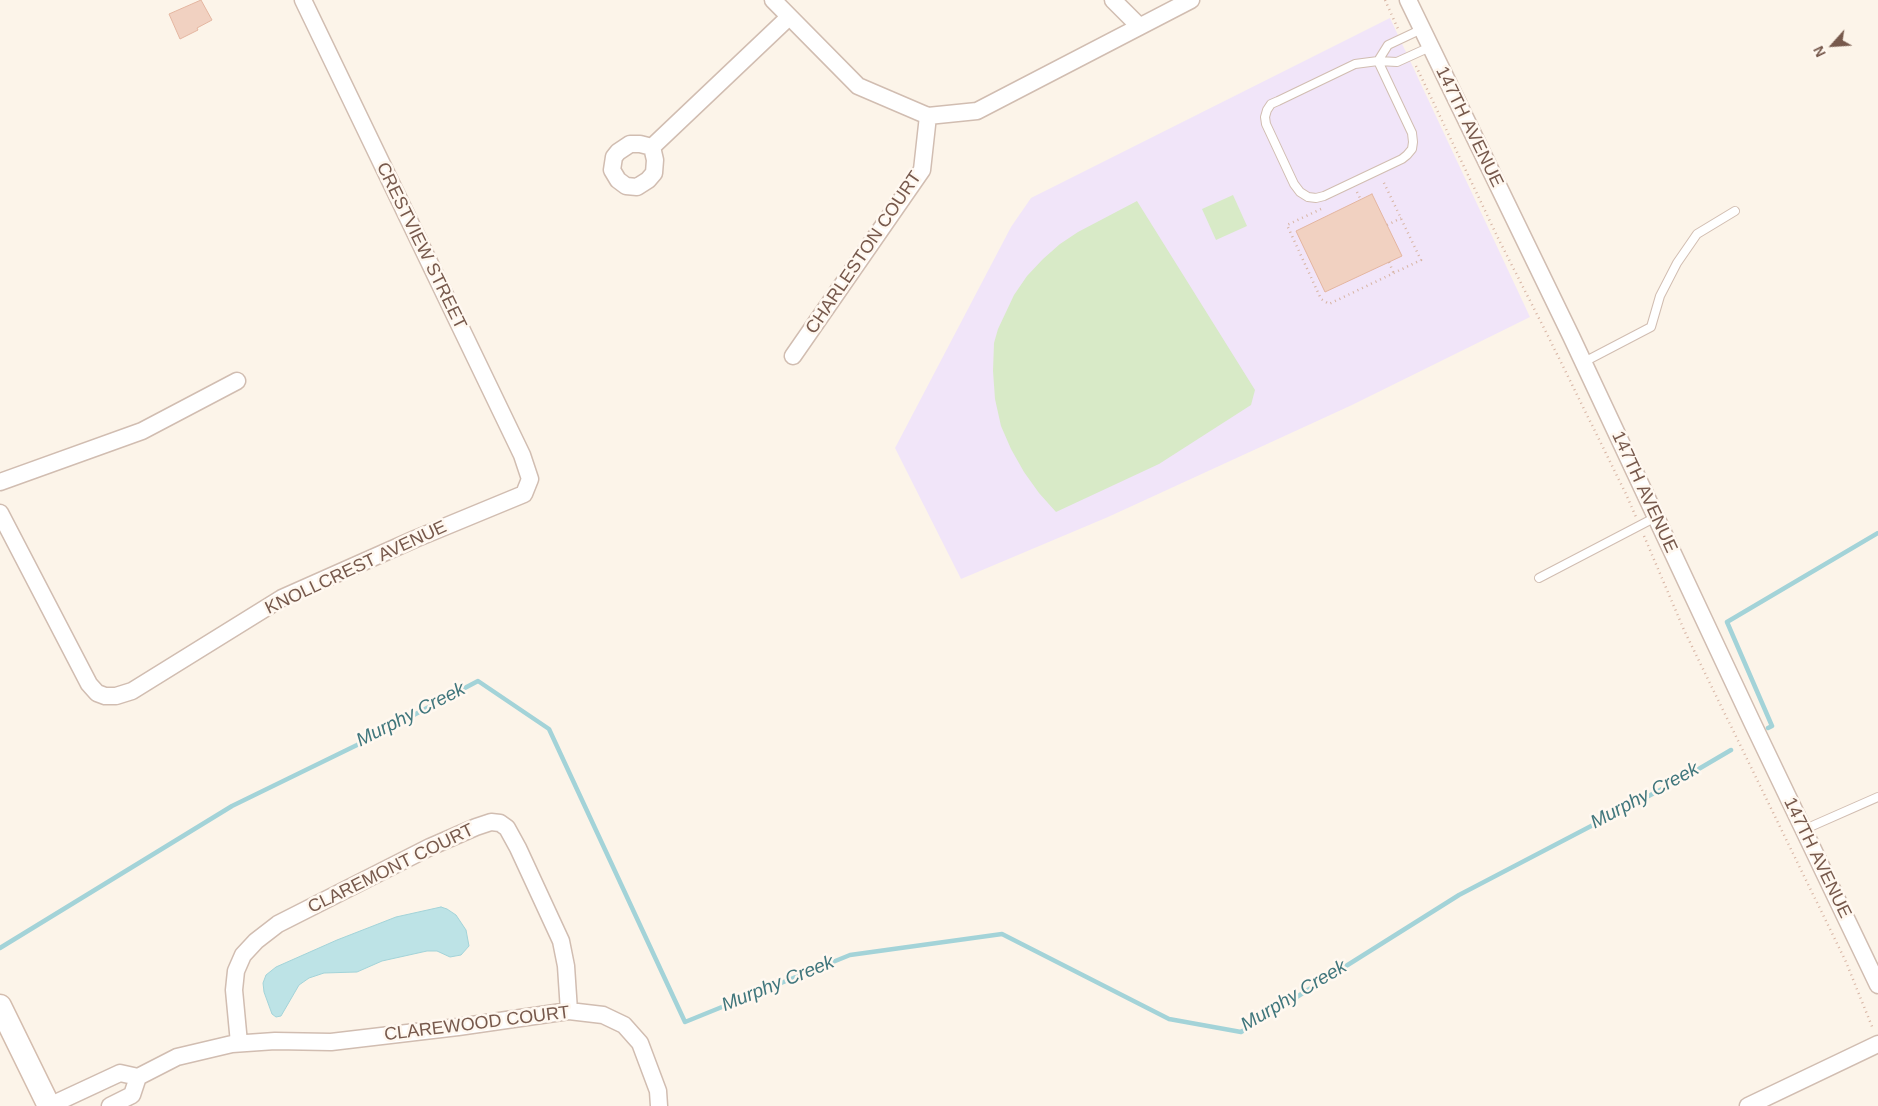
<!DOCTYPE html>
<html>
<head>
<meta charset="utf-8">
<style>
	body { margin:0 }
	#map { position:relative; width:1878px; height:1106px; overflow:hidden; background:#fcf4e9; font-family:Arial,sans-serif }
	canvas { display:block }
	.north { position:absolute; left:1808px; top:20px; width:50px; height:50px; -webkit-text-stroke:4px #fff8f0; paint-order:stroke; rotate:244deg; font-size:14px; font-weight:700; line-height:20px; text-align:center; color:#77594c }
	.north::after { content:''; display:block; margin:auto; width:18px; height:22px; background:#77594c; clip-path:polygon(50% 0,100% 100%,50% 72%,0 100%) }
</style>
</head>
<body>
<div id="map">
<canvas width="1878" height="1106"></canvas>
<div class="north">N</div>
</div>
<script>
const ctx = document.querySelector('canvas').getContext('2d');
ctx.lineJoin = 'round';
function paint(path, color) { ctx.fillStyle = color; ctx.fill(path, 'evenodd'); }
const toPath = rows => new Path2D(rows.map(r => 'M' + r).join(''));
function strokePath(path, color, width, dash) { ctx.strokeStyle = color; ctx.lineWidth = width; ctx.lineCap = dash ? 'butt' : 'round'; ctx.setLineDash(dash || []); ctx.stroke(path); }
function drawText(font, color, halo, rows, align = 'center') {
  ctx.font = font + ' Arial,sans-serif'; ctx.lineWidth = 5; ctx.setLineDash([]); ctx.textBaseline = 'middle'; ctx.strokeStyle = halo; ctx.fillStyle = color; for (const [text, x, y, turn = 0] of rows) {
    ctx.save(); ctx.translate(x, y); ctx.rotate((+turn || 0) * Math.PI / 180); ctx.textAlign = isNaN(turn) ? turn : align; if (halo) ctx.strokeText(text, 0, 0); ctx.fillText(text, 0, 0); ctx.restore();
  }
}
paint(toPath([
	[1390,18,1530,317,1352,405,1108,517,961,579,895,448,1011,227,1031,198]
]), '#f1e5f9');
paint(toPath([
	[1233,195,1247,226,1216,240,1202,209],
	[1137,201,1255,390,1251,405,1159,464,1056,512,1039,493,1024,472,1011,449,1001,426,995,399,993,371,994,343,998,329,1014,295,1027,276,1043,259,1060,244,1078,232]
]), '#d8eac7');
const water = toPath([
	[441,907,447,909,456,915,466,930,469,946,461,955,450,957,437,951,427,951,382,961,357,972,324,973,309,978,299,985,281,1016,276,1017,272,1014,264,992,263,983,266,975,276,967,337,940,396,917,441,907]
]);
paint(water, '#bde3e6');
strokePath(water, '#a3d3d8', 1);
strokePath(toPath([
	[1768,728,1772,726,1727,622,1878,533],
	[0,948,232,806,357,745,478,681,549,729,685,1022,850,955,1002,934,1169,1019,1241,1032,1459,895,1685,777,1731,750]
]), '#a3d3d8', 4.5);
const building = toPath([
	[201,0,212,20,197,28,198,30,180,39,169,14,201,0],
	[1372,194,1402,256,1325,292,1296,231,1372,194]
]);
paint(building, '#f1d1c1');
strokePath(building, '#e4b6a1', 1);
const lane = toPath([
	[1422,29,1388,45,1378,61,1397,62,1430,47],
	[1378,61,1412,133,1413,142,1412,149,1407,155,1402,159,1324,196,1316,198,1308,197,1300,192,1294,184,1266,124,1265,117,1267,110,1271,104,1278,101,1355,64,1378,61],
	[1584,362,1651,327,1660,296,1677,263,1697,234,1735,211],
	[1539,578,1656,517],
	[1803,830,1878,797]
]);
const street = toPath([
	[773,0,858,86,928,116,977,111,1191,0],
	[1113,0,1139,26],
	[1408,0,1571,336,1752,722,1878,985],
	[652,147,640,144,630,144,618,152,614,157,612,170,618,180,626,186,637,187,648,180,654,173,655,160,652,147,789,17],
	[793,356,922,170,928,116],
	[0,482,142,431,237,381],
	[0,513,89,684,97,693,105,696,116,696,132,691,282,598,415,539,524,494,530,479,522,455,303,0],
	[239,1043,234,990,236,971,243,955,256,941,278,924,430,847,476,827,491,822,500,823,507,828,518,848,561,941,566,966,569,1011],
	[49,1106,120,1073,138,1077,177,1057,232,1044,275,1041,331,1042,458,1027,569,1011,603,1015,624,1025,640,1043,658,1091,659,1106],
	[110,1106,132,1095,138,1077],
	[1748,1106,1878,1044]
]);
const secondary = toPath([
	[0,1006,49,1106]
]);
strokePath(lane, '#d1bdb1', 10);
strokePath(street, '#d1bdb1', 19);
strokePath(secondary, '#d4bdae', 25);
strokePath(toPath([
	[1385,0,1398,29],
	[1416,66,1499,240,1548,336,1626,494,1636,517],
	[1357,192,1361,200],
	[1321,209,1287,225,1321,299,1329,304,1421,260,1383,181],
	[1387,225,1401,218],
	[1389,262,1394,274],
	[1644,536,1684,630,1846,962,1873,1029]
]), '#d7b4a3', 2.5, [1, 4]);
strokePath(lane, '#fff', 8);
strokePath(street, '#fff', 16);
strokePath(secondary, '#fff', 22);
drawText('18px', '#77594c', '#fff8f0', [
	["147TH AVENUE",1469,127,64],
	["CRESTVIEW STREET",421,246,64],
	["CHARLESTON COURT",864,253,-56],
	["147TH AVENUE",1644,492,65],
	["KNOLLCREST AVENUE",356,568,-25],
	["147TH AVENUE",1817,858,64],
	["CLAREMONT COURT",391,869,-26],
	["CLAREWOOD COURT",477,1024,-7]
]);
drawText('italic 19px', '#40767c', '#fff8f0', [
	["Murphy Creek",411,715,-27],
	["Murphy Creek",1645,796,-28],
	["Murphy Creek",778,984,-22],
	["Murphy Creek",1294,996,-31]
]);
</script>
</body>
</html>
